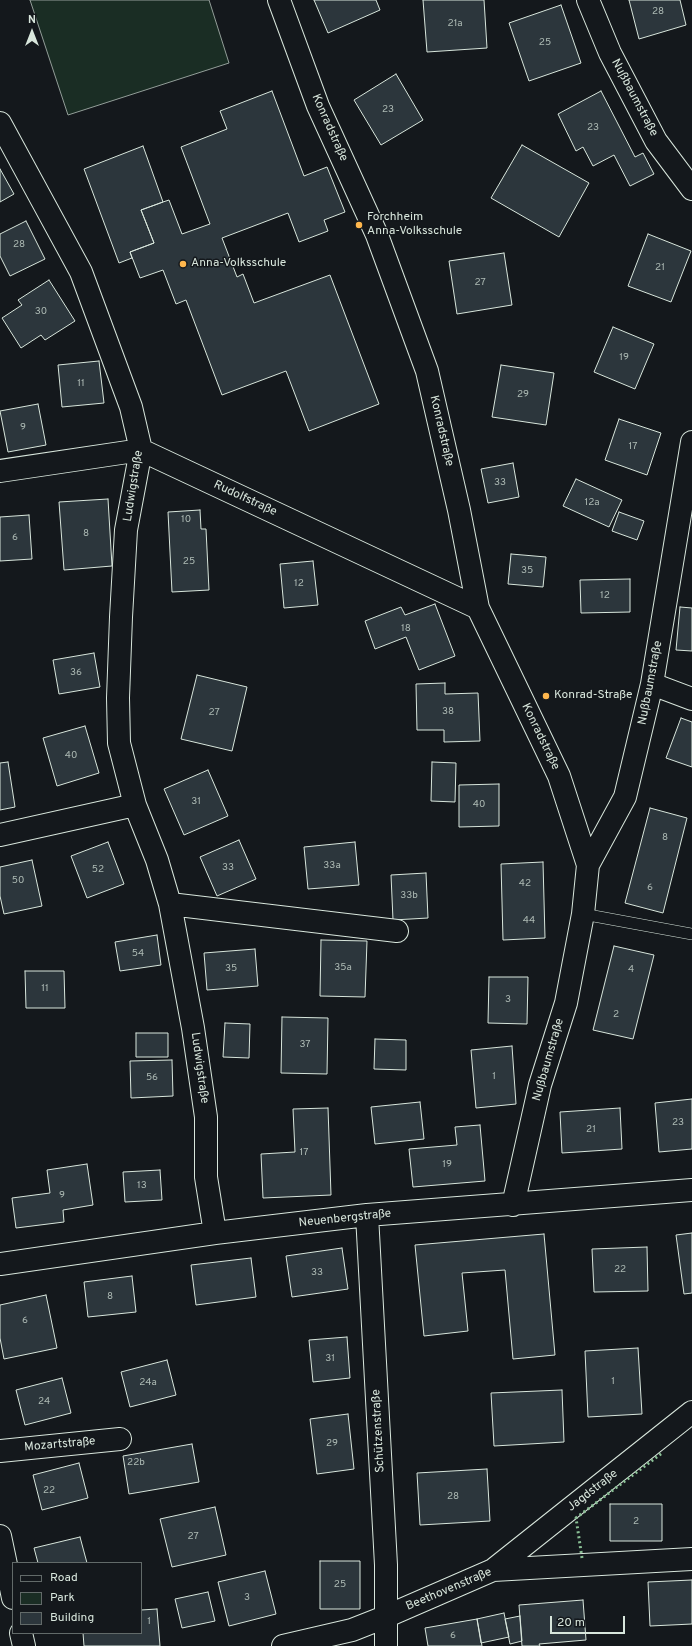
<!DOCTYPE html>
<html>
<head>
<meta charset="utf-8">
<style>
	body { margin:0 }
	#map { position:relative; width:692px; height:1646px; overflow:hidden; background:#14181c; font-family:Overpass,sans-serif }
	canvas { display:block }
	.legend { position:absolute; left:12px; top:1562px; width:130px; height:72px; box-sizing:border-box; background:#14181c; border:1px solid #626a69; margin:0; padding:5px 7px; list-style:none; font-size:12px; color:#d8e6dc }
	.legend li { display:flex; align-items:center; gap:8px; height:20px }
	.legend b { width:20px; border:1px solid #626a69 }
	.north { position:absolute; left:12px; top:12px; width:40px; height:40px; -webkit-text-stroke:3px #14181c; paint-order:stroke; rotate:0deg; font-size:11px; font-weight:700; line-height:16px; text-align:center; color:#d8e6dc }
	.north::after { content:''; display:block; margin:auto; width:14px; height:18px; background:#d8e6dc; clip-path:polygon(50% 0,100% 100%,50% 72%,0 100%) }
	.scale { position:absolute; left:550px; top:1616px; width:75px; height:18px; box-sizing:border-box; border:2px solid #d8e6dc; border-top:0; padding-left:5px; font-size:12px; line-height:14px; white-space:nowrap; color:#d8e6dc; -webkit-text-stroke:3px #14181c; paint-order:stroke }
</style>
</head>
<body>
<div id="map">
<canvas width="692" height="1646"></canvas>
<ul class="legend">
<li><b style="height:5px;background:#14181c"></b>Road</li>
<li><b style="height:11px;background:#1a2d24"></b>Park</li>
<li><b style="height:11px;background:#2c363c"></b>Building</li>
</ul>
<div class="north">N</div>
<div class="scale">20 m</div>
</div>
<script>
const ctx = document.querySelector('canvas').getContext('2d');
ctx.lineJoin = 'round';
function paint(path, color) { ctx.fillStyle = color; ctx.fill(path, 'evenodd'); }
const toPath = rows => new Path2D(rows.map(r => 'M' + r).join(''));
function strokePath(path, color, width, dash) { ctx.strokeStyle = color; ctx.lineWidth = width; ctx.lineCap = dash ? 'butt' : 'round'; ctx.setLineDash(dash || []); ctx.stroke(path); }
function drawText(font, color, halo, rows, align = 'center') {
  ctx.font = font + ' Overpass,sans-serif'; ctx.lineWidth = 3; ctx.setLineDash([]); ctx.textBaseline = 'middle'; ctx.strokeStyle = halo; ctx.fillStyle = color; for (const [text, x, y, turn = 0] of rows) {
    ctx.save(); ctx.translate(x, y); ctx.rotate((+turn || 0) * Math.PI / 180); ctx.textAlign = isNaN(turn) ? turn : align; if (halo) ctx.strokeText(text, 0, 0); ctx.fillText(text, 0, 0); ctx.restore();
  }
}
const green = toPath([
	[30,0,209,0,229,63,68,115,30,0]
]);
paint(green, '#1a2d24');
strokePath(green, '#939e99', 1);
const building = toPath([
	[314,0,376,0,380,10,328,33,314,0],
	[423,0,484,0,487,48,427,52,423,0],
	[629,0,680,0,686,25,639,39,629,0],
	[561,5,581,63,529,81,509,23,561,5],
	[396,74,423,120,381,145,354,100,396,74],
	[272,91,304,176,327,167,345,212,324,220,328,231,299,242,288,213,222,238,237,277,243,274,254,303,330,275,379,404,309,431,286,371,222,395,186,300,176,304,163,270,140,278,130,252,154,243,141,210,163,202,169,200,182,234,210,224,181,147,227,129,220,111,272,91],
	[601,91,635,157,643,153,654,174,630,186,614,155,593,166,583,147,576,151,558,114,601,91],
	[522,145,589,183,559,237,491,198,522,145],
	[143,146,163,202,141,210,154,243,130,252,132,258,119,263,84,169,143,146],
	[0,169,14,194,0,202,0,169],
	[26,221,45,259,10,276,0,256,0,234,26,221],
	[648,234,691,251,671,302,628,286,648,234],
	[504,253,512,305,457,314,449,261,504,253],
	[49,280,75,321,45,340,41,335,21,348,2,318,22,305,18,300,49,280],
	[613,327,654,344,635,389,594,372,613,327],
	[99,361,104,403,62,407,58,365,99,361],
	[501,365,554,373,546,425,492,417,501,365],
	[38,404,46,445,8,452,0,411,38,404],
	[619,419,661,433,647,475,605,460,619,419],
	[513,463,519,497,488,503,481,469,513,463],
	[576,479,622,500,609,527,563,506,576,479],
	[108,499,112,566,64,570,59,502,108,499],
	[200,510,201,529,206,529,209,590,172,592,168,512,200,510],
	[619,512,644,521,637,540,612,531,619,512],
	[29,515,32,559,0,561,0,517,29,515],
	[511,554,546,557,543,587,508,584,511,554],
	[313,561,318,605,284,608,280,564,313,561],
	[630,579,630,612,581,613,580,580,630,579],
	[435,604,455,656,419,670,406,637,375,649,365,621,401,607,405,615,435,604],
	[680,607,692,608,692,651,676,650,680,607],
	[94,653,100,687,59,694,53,660,94,653],
	[197,675,247,687,232,751,181,739,197,675],
	[445,683,445,694,478,693,480,741,444,742,444,730,417,730,416,684,445,683],
	[681,718,692,722,692,767,666,758,681,718],
	[85,726,99,773,57,786,43,738,85,726],
	[8,762,15,807,0,810,0,763,8,762],
	[432,762,456,763,455,802,431,801,432,762],
	[208,770,228,816,184,835,164,789,208,770],
	[499,784,499,826,459,827,459,785,499,784],
	[650,808,687,818,663,913,625,903,650,808],
	[239,840,256,879,217,896,200,857,239,840],
	[108,842,124,884,87,898,71,856,108,842],
	[355,842,359,885,308,889,304,847,355,842],
	[32,860,42,906,4,914,0,896,0,867,32,860],
	[543,862,545,938,503,940,501,864,543,862],
	[426,873,428,918,393,920,391,875,426,873],
	[157,935,161,965,120,971,115,942,157,935],
	[321,940,367,941,365,997,320,996,321,940],
	[614,946,654,955,633,1039,593,1030,614,946],
	[255,949,258,986,207,990,204,953,255,949],
	[25,971,64,971,65,1008,26,1008,25,971],
	[489,977,528,977,527,1024,488,1023,489,977],
	[282,1017,328,1018,327,1074,281,1073,282,1017],
	[225,1023,250,1024,249,1058,223,1057,225,1023],
	[136,1033,168,1033,168,1057,136,1057,136,1033],
	[375,1039,406,1040,406,1070,374,1069,375,1039],
	[512,1046,516,1104,476,1108,471,1050,512,1046],
	[172,1060,173,1096,131,1098,130,1061,172,1060],
	[692,1099,692,1149,659,1152,655,1103,692,1099],
	[420,1102,424,1139,375,1144,371,1107,420,1102],
	[328,1108,331,1195,263,1198,261,1154,295,1152,293,1109,328,1108],
	[620,1108,622,1149,562,1153,560,1112,620,1108],
	[480,1125,485,1181,413,1187,409,1149,457,1145,455,1127,480,1125],
	[87,1164,93,1205,63,1210,64,1222,16,1228,12,1198,50,1193,47,1170,87,1164],
	[160,1170,162,1200,125,1202,123,1172,160,1170],
	[692,1233,692,1293,684,1294,676,1235,692,1233],
	[544,1234,555,1355,513,1359,505,1270,462,1273,468,1331,424,1336,415,1245,544,1234],
	[647,1247,648,1291,594,1292,592,1249,647,1247],
	[342,1248,348,1289,292,1297,286,1256,342,1248],
	[251,1258,256,1297,196,1305,191,1265,251,1258],
	[132,1276,136,1312,88,1317,84,1282,132,1276],
	[46,1295,57,1348,4,1359,0,1338,0,1305,46,1295],
	[347,1337,350,1378,313,1382,309,1340,347,1337],
	[638,1348,642,1414,588,1417,585,1351,638,1348],
	[167,1360,176,1395,130,1407,121,1372,167,1360],
	[62,1378,71,1413,25,1425,16,1390,62,1378],
	[562,1390,564,1442,494,1446,491,1393,562,1390],
	[348,1414,354,1469,317,1474,310,1419,348,1414],
	[192,1444,199,1482,129,1494,123,1456,192,1444],
	[79,1463,88,1498,42,1510,33,1475,79,1463],
	[487,1469,490,1521,420,1525,417,1473,487,1469],
	[610,1504,662,1504,662,1541,610,1541,610,1504],
	[215,1507,226,1555,172,1567,160,1519,215,1507],
	[80,1537,87,1563,38,1563,34,1548,80,1537],
	[320,1561,360,1561,360,1609,320,1609,320,1561],
	[265,1571,276,1614,229,1626,218,1582,265,1571],
	[692,1580,692,1624,650,1626,648,1582,692,1580],
	[208,1592,215,1621,182,1628,175,1599,208,1592],
	[583,1600,586,1640,539,1644,540,1646,522,1646,519,1605,583,1600],
	[157,1609,160,1646,84,1646,83,1633,141,1633,141,1610,157,1609],
	[504,1613,509,1637,481,1643,477,1619,504,1613],
	[520,1616,522,1641,510,1644,505,1619,520,1616],
	[477,1619,482,1646,428,1646,425,1628,477,1619]
]);
paint(building, '#2c363c');
strokePath(building, '#d8e6dc', 1);
const lane = toPath([
	[583,914,692,934]
]);
const street = toPath([
	[279,0,318,106,377,235,427,371,459,510,478,608,559,776,588,865],
	[588,0,610,53,656,141,692,189],
	[0,123,81,272,131,407,141,450,126,530,121,617,118,698,119,743,135,805,157,860,170,904,193,1028,206,1117,206,1177,215,1233],
	[0,471,141,450,478,608],
	[652,684,692,699],
	[0,835,135,805],
	[170,904,397,931],
	[513,1205,540,1085,566,1003,583,914,588,865,625,797,652,684,692,442],
	[367,1215,386,1565,386,1646],
	[0,1264,215,1233,367,1215,692,1190],
	[0,1451,120,1439],
	[0,1536,13,1598],
	[493,1570,692,1412],
	[21,1633,24,1646],
	[283,1646,352,1630,385,1617,493,1570,692,1559]
]);
strokePath(lane, '#d8e6dc', 12);
strokePath(street, '#d8e6dc', 24);
strokePath(lane, '#14181c', 11);
strokePath(street, '#14181c', 22);
strokePath(toPath([
	[582,1558,576,1518,662,1453]
]), '#8ac095', 3, [2, 3]);
for (const [x, y, r, color] of [
	[359,225,4,"#ffb74d"],
	[183,264,4,"#ffb74d"],
	[546,696,4,"#ffb74d"]
]) { const dot = new Path2D(); dot.arc(x, y, r, 0, 2 * Math.PI); ctx.fillStyle = color; ctx.fill(dot); strokePath(dot, '#14181c', 1.5); }
drawText('10px', '#adbab4', null, [
	["28",658,12],
	["21a",455,24],
	["25",545,43],
	["23",388,110],
	["23",593,128],
	["28",19,245],
	["21",660,268],
	["27",480,283],
	["30",41,312],
	["19",624,358],
	["11",81,384],
	["29",523,395],
	["9",23,428],
	["17",633,447],
	["33",500,483],
	["12a",592,503],
	["10",186,520],
	["8",86,534],
	["6",15,538],
	["25",189,562],
	["35",527,571],
	["12",299,584],
	["12",605,596],
	["18",406,629],
	["36",76,673],
	["38",448,712],
	["27",214,713],
	["40",71,756],
	["31",196,802],
	["40",479,805],
	["8",665,838],
	["33a",332,866],
	["33",228,868],
	["52",98,870],
	["50",18,881],
	["42",525,884],
	["6",650,888],
	["33b",409,896],
	["44",529,921],
	["54",138,954],
	["35a",343,968],
	["35",231,969],
	["4",631,970],
	["11",45,989],
	["3",508,1000],
	["2",616,1015],
	["37",305,1045],
	["1",494,1077],
	["56",152,1078],
	["23",678,1123],
	["21",591,1130],
	["17",304,1153],
	["19",447,1165],
	["13",142,1186],
	["9",62,1196],
	["22",620,1270],
	["33",317,1273],
	["8",110,1297],
	["6",25,1321],
	["31",330,1359],
	["1",613,1382],
	["24a",148,1383],
	["24",44,1402],
	["29",332,1444],
	["22b",136,1463],
	["22",49,1491],
	["28",453,1497],
	["2",636,1522],
	["27",193,1537],
	["25",340,1585],
	["3",247,1598],
	["1",149,1622],
	["6",453,1636]
]);
drawText('12px', '#d8e6dc', '#14181c', [
	["Nußbaumstraße",634,98,62],
	["Konradstraße",329,128,66],
	["Konradstraße",441,431,77],
	["Ludwigstraße",134,486,-81],
	["Rudolfstraße",245,499,25],
	["Nußbaumstraße",651,683,-79],
	["Konradstraße",540,737,64],
	["Nußbaumstraße",549,1060,-74],
	["Ludwigstraße",199,1068,82],
	["Neuenbergstraße",345,1219,-6],
	["Schützenstraße",379,1431,-93],
	["Mozartstraße",60,1445,-5],
	["Jagdstraße",593,1491,-38],
	["Beethovenstraße",449,1590,-23]
]);
drawText('12px', '#d8e6dc', '#14181c', [
	["Forchheim",367,218],
	["Anna-Volksschule",367,232],
	["Anna-Volksschule",191,264],
	["Konrad-Straße",554,696]
], 'left');
</script>
</body>
</html>
